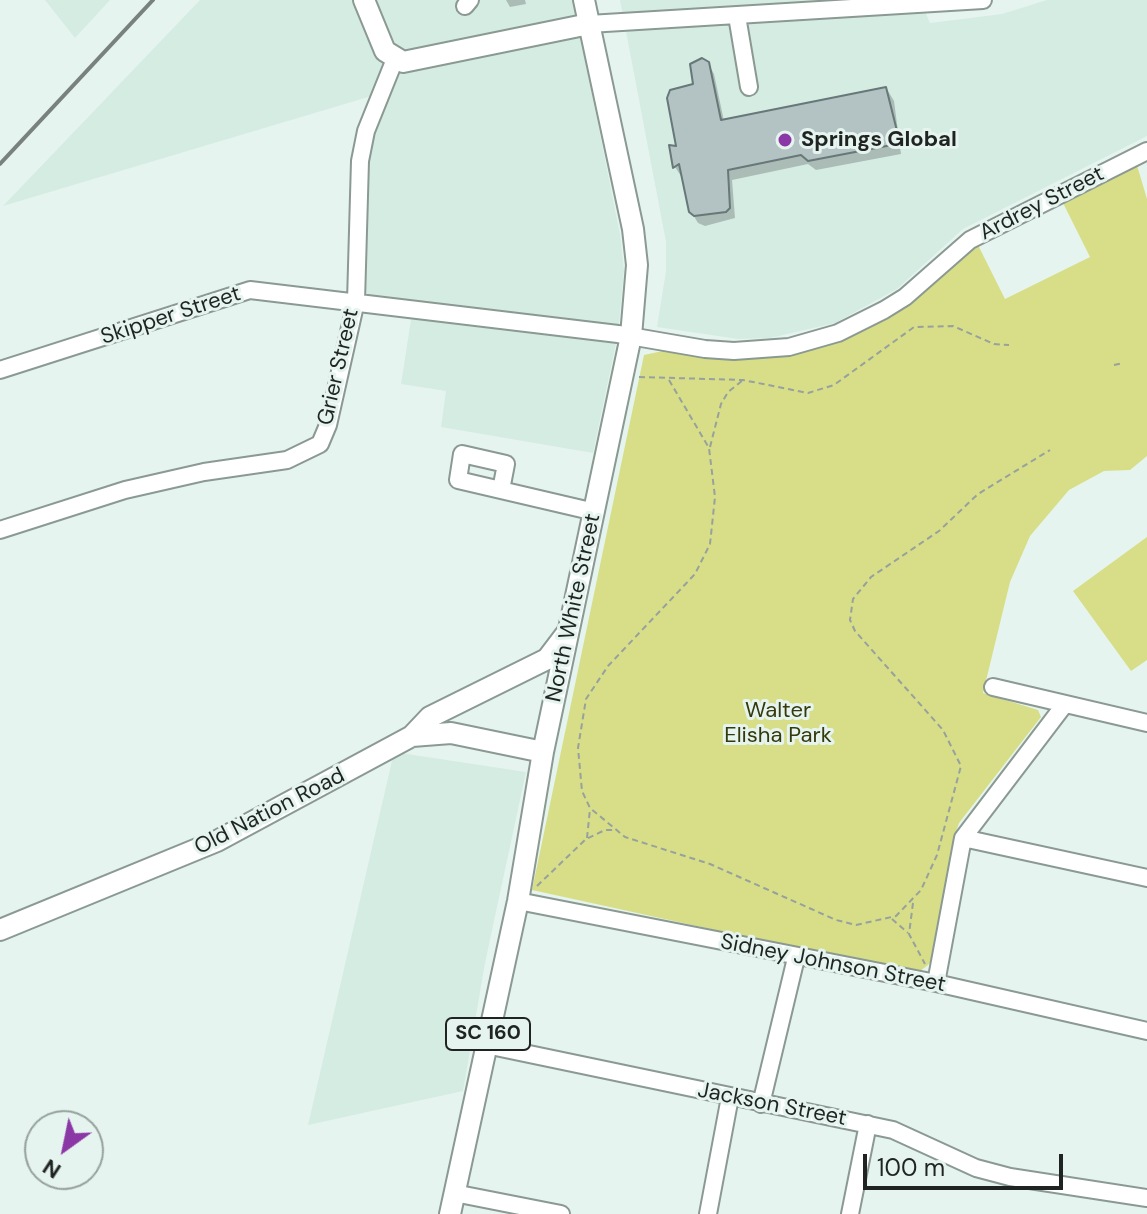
<!DOCTYPE html>
<html>
<head>
<meta charset="utf-8">
<style>
	body { margin:0 }
	#map { position:relative; width:1147px; height:1214px; overflow:hidden; background:#e6f4ef; font-family:"DM Sans",sans-serif }
	canvas { display:block }
	.north { position:absolute; left:24px; top:1110px; width:80px; height:80px; box-sizing:border-box; background:#e6f4ef; border:2px solid #96a19d; border-radius:50%; rotate:213deg; font-size:22px; font-weight:700; line-height:32px; text-align:center; color:#1f2422 }
	.north::after { content:''; display:block; margin:auto; width:28px; height:36px; background:#8b37a5; clip-path:polygon(50% 0,100% 100%,50% 72%,0 100%) }
	.scale { position:absolute; left:863px; top:1154px; width:200px; height:36px; box-sizing:border-box; border:4px solid #1f2422; border-top:0; padding-left:10px; font-size:24px; line-height:28px; white-space:nowrap; color:#1f2422; -webkit-text-stroke:6px #e6f4ef; paint-order:stroke }
</style>
</head>
<body>
<div id="map">
<canvas width="1147" height="1214"></canvas>
<div class="north">N</div>
<div class="scale">100 m</div>
</div>
<script>
const ctx = document.querySelector('canvas').getContext('2d');
ctx.lineJoin = 'round';
function paint(path, color) { ctx.fillStyle = color; ctx.fill(path, 'evenodd'); }
const toPath = rows => new Path2D(rows.map(r => 'M' + r).join(''));
function strokePath(path, color, width, dash) { ctx.strokeStyle = color; ctx.lineWidth = width; ctx.lineCap = dash ? 'butt' : 'round'; ctx.setLineDash(dash || []); ctx.stroke(path); }
function drawText(font, color, halo, rows, align = 'center') {
  ctx.font = font + ' "DM Sans",sans-serif'; ctx.lineWidth = 6; ctx.setLineDash([]); ctx.textBaseline = 'middle'; ctx.strokeStyle = halo; ctx.fillStyle = color; for (const [text, x, y, turn = 0] of rows) {
    ctx.save(); ctx.translate(x, y); ctx.rotate((+turn || 0) * Math.PI / 180); ctx.textAlign = isNaN(turn) ? turn : align; if (halo) ctx.strokeText(text, 0, 0); ctx.fillText(text, 0, 0); ctx.restore();
  }
}
paint(toPath([
	[45,0,110,0,75,38],
	[200,0,573,0,620,234,624,270,618,334,593,453,441,427,446,391,401,384,413,307,359,299,368,133,385,92,3,206],
	[620,0,920,0,930,23,1002,14,1047,0,1147,0,1147,136,963,229,897,289,835,323,770,338,738,339,657,327,666,271,666,242],
	[394,752,526,772,485,963,463,1091,308,1125]
]), '#d5ece3');
paint(toPath([
	[1136,162,1147,199,1147,456,1130,470,1104,471,1069,490,1030,536,1010,582,983,693,1038,710,1041,717,959,823,953,841,934,958,928,965,920,971,907,972,532,890,644,355,681,347,837,336,975,239,1005,299,1090,257,1062,201],
	[1147,537,1147,660,1131,671,1073,591]
]), '#d7de87');
paint(toPath([
	[506,0,525,0,526,4,510,7],
	[708,63,714,74,724,121,888,91,894,101,901,154,816,170,808,164,732,180,735,218,705,226,698,223,692,213,684,174,681,176,675,167,671,147,678,148,695,85]
]), '#0003');
const building = toPath([
	[702,58,709,62,721,120,886,87,897,131,897,144,808,161,801,155,728,170,730,208,726,212,694,216,689,212,679,164,673,168,669,145,676,146,667,98,670,90,693,84,690,64,702,58]
]);
paint(building, '#b3c3c3');
strokePath(building, '#687778', 2);
const minor = toPath([
	[465,6,470,0],
	[737,16,749,87],
	[589,24,983,0],
	[0,370,250,290,618,334,705,349,734,351,789,347,838,333,884,310,905,297,970,240,1147,151],
	[501,490,506,464,462,454,458,480,595,512],
	[0,530,125,490,204,472,287,460,320,444,328,425,356,301,360,161,366,131,395,59],
	[993,687,1147,723],
	[963,838,1147,878],
	[518,901,936,983,1147,1031],
	[936,983,963,838,1065,704],
	[486,1045,893,1130,976,1168,1010,1177,1147,1198],
	[761,1104,796,958],
	[454,1193,561,1214],
	[708,1214,730,1097],
	[850,1214,868,1124]
]);
const major = toPath([
	[364,0,385,51,403,62,589,24],
	[412,736,430,717,547,659,566,634],
	[0,930,217,841,412,736,451,733,543,752],
	[450,1214,518,901,543,752,631,336,637,265,633,229,584,0]
]);
strokePath(minor, '#8b9993', 20);
strokePath(major, '#8b9993', 24);
strokePath(toPath([
	[1114,365,1123,363],
	[639,377,743,380,808,393,834,385,914,327,953,326,994,344,1009,345],
	[669,380,709,448,715,497,710,544,695,574,608,666,586,699,578,748,582,791,590,808,625,837,710,864,836,920,856,925,896,916,921,890,937,855,961,766,943,730,855,631,850,620,853,599,871,577,939,531,978,494,1050,450],
	[710,447,721,404,728,392,743,380],
	[587,838,590,809],
	[537,886,586,839,605,830,614,830],
	[913,903,909,934,925,964],
	[892,919,908,933]
]), '#97a19d', 2, [6, 4]);
strokePath(minor, '#fff', 16);
strokePath(major, '#fff', 20);
strokePath(toPath([
	[0,164,153,0]
]), '#78817d', 4);
for (const [x, y, r, color] of [
	[785,140,8,"#8b37a5"]
]) { const dot = new Path2D(); dot.arc(x, y, r, 0, 2 * Math.PI); ctx.fillStyle = color; ctx.fill(dot); strokePath(dot, '#e6f4ef', 3); }
for (const [x, y, w] of [
	[488,1034,84]
]) { const box = new Path2D(); box.roundRect(x - w / 2, y - 16, w, 32, 6); ctx.fillStyle = '#e6f4ef'; ctx.fill(box); strokePath(box, '#1f2422', 2); }
drawText('bold 20px', '#1f2422', null, [
	["SC 160",488,1034]
]);
drawText('bold 22px', '#1f2422', '#e6f4ef', [
	["Springs Global",801,140]
], 'left');
drawText('22px', '#1f2422', '#e6f4ef', [
	["Ardrey Street",1042,204,-27],
	["Skipper Street",171,316,-18],
	["Grier Street",339,367,-77],
	["North White Street",574,608,-78],
	["Old Nation Road",270,812,-27],
	["Sidney Johnson Street",833,964,11],
	["Jackson Street",772,1105,11]
]);
drawText('22px', '#36390c', '#e6f4ef', [
	["Walter",778,711],
	["Elisha Park",778,736]
]);
</script>
</body>
</html>
